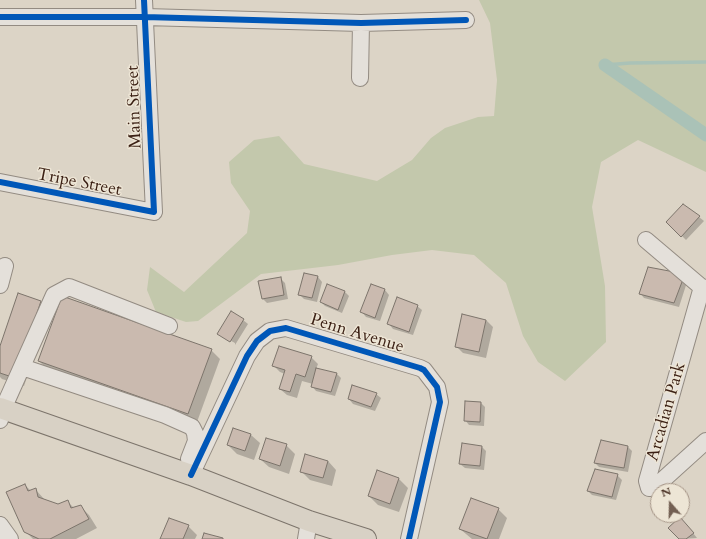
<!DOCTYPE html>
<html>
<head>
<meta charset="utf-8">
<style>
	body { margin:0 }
	#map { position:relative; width:706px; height:539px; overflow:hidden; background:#dcd4c6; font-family:Cardo,serif }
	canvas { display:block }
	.north { position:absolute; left:650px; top:483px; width:40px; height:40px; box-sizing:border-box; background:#ede5d5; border:1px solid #a69688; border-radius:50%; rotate:340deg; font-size:11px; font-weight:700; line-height:16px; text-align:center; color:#3b2014 }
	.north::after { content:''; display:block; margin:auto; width:14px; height:18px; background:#735f52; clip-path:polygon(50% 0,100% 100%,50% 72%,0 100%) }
</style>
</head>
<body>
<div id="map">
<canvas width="706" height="539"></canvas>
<div class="north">N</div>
</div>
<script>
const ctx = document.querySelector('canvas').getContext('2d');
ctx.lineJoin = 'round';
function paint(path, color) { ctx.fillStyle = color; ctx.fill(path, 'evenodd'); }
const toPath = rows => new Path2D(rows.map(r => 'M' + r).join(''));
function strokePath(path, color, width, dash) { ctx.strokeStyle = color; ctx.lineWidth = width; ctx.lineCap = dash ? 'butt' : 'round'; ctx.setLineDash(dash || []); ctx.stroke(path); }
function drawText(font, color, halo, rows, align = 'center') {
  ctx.font = font + ' Cardo,serif'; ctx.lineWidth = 3; ctx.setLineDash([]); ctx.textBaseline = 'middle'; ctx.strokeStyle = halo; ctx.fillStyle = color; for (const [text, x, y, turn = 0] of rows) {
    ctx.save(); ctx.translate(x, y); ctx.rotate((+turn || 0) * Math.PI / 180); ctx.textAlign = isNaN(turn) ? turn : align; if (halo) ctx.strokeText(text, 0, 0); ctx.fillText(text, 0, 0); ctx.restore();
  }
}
paint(toPath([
	[479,0,706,0,706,172,638,140,601,162,592,207,605,286,606,342,565,381,538,362,523,336,506,283,474,255,432,250,392,255,338,265,261,274,198,321,186,322,156,312,147,290,150,267,184,292,247,233,250,211,231,183,229,162,254,140,279,136,304,164,377,181,412,160,431,138,445,128,478,117,494,116,497,80,490,23]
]), '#c3c8ac');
paint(toPath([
	[684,205,704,221,686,240,668,222],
	[305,274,318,277,322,282,317,302,304,299,299,294],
	[280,278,285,283,288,299,267,303,263,299],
	[688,279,679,307,644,298,640,293],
	[371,285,385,290,389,295,380,321,366,317,362,312],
	[345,292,349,296,342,313,325,306,321,302],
	[40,301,49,310,24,386,2,379,0,377,0,349],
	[417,306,422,310,413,335,393,329,389,324],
	[243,320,248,324,235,345,235,343,218,334],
	[486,320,493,327,486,358,463,353,456,346],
	[211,350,220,359,197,422,48,370,39,361],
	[311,357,318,364,316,369,337,374,341,378,335,396,316,391,312,386,313,384,302,381,297,398,287,395,280,389,285,374,280,372,273,365],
	[376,394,381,398,375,411,353,404,349,399],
	[481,403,485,407,484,426,469,425,465,420],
	[251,435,260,443,254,460,237,454,228,445],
	[286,445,295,454,289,474,269,467,260,459],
	[482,447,486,451,484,470,465,468,460,464],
	[628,447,632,451,628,472,599,467,595,463],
	[328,461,336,470,332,486,310,480,301,471],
	[378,472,399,479,408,488,399,512,378,505,369,496],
	[617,475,622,480,616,500,592,495,588,491],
	[25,485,31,491,35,489,45,500,58,505,67,501,74,508,80,506,89,515,97,528,76,539,33,539,25,531],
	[498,509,507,518,499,539,472,539,460,529],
	[685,523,697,538,681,539],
	[188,526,197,535,195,539,162,539]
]), '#0003');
strokePath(toPath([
	[605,65,630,63,706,62]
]), '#aac2b7', 3.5);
strokePath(toPath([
	[605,65,706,135]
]), '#aac2b7', 13);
const building = toPath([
	[683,204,700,216,681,237,666,222,683,204],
	[648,267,685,274,674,303,639,294,648,267],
	[304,273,318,276,312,298,298,295,304,273],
	[281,277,284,295,262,299,258,281,281,277],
	[327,284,345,291,338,310,320,302,327,284],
	[371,284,385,289,375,318,360,312,371,284],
	[18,293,41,301,15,378,0,373,0,346,18,293],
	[62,296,212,349,188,414,38,361,62,296],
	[397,297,418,305,409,332,387,324,397,297],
	[231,311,244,319,230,342,217,334,231,311],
	[462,314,486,320,479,352,455,347,462,314],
	[279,346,312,356,305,377,296,374,290,392,279,389,285,370,272,366,279,346],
	[316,368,337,373,331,392,311,387,316,368],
	[352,385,377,393,371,407,348,399,352,385],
	[465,401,481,402,480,422,464,421,465,401],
	[233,428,251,434,245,451,227,445,233,428],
	[266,438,287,444,280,466,259,459,266,438],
	[601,440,628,446,624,468,594,463,601,440],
	[462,443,482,446,480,466,459,464,462,443],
	[305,454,328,461,323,478,300,472,305,454],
	[595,469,618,474,612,497,587,491,595,469],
	[377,470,399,478,390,504,368,496,377,470],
	[25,484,28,491,36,488,38,497,58,504,68,500,71,508,81,505,89,519,50,539,39,539,24,532,6,492,25,484],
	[471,498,499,508,487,539,459,529,471,498],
	[680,517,694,533,686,539,679,539,668,528,680,517],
	[169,518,189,525,183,539,160,539,169,518],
	[204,533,223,538,223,539,202,539,204,533]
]);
paint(building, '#cabaaf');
strokePath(building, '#7c746b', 1);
const minor = toPath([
	[0,17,145,17,361,23,466,20],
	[360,78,361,23],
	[0,182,154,212,144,0],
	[646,240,706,291],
	[0,285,5,266],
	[702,287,647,481,649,488,655,487,706,441],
	[22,367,165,415,192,427,195,433,196,441,189,459],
	[0,420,3,409,54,295,69,287,169,326],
	[191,475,247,356,257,341,270,331,286,328,420,368,424,370,437,387,440,402,409,539],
	[0,525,10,539],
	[306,539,309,521]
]);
const major = toPath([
	[0,408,191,475,309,521,366,539]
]);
strokePath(minor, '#938b82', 18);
strokePath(major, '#7c746b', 22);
strokePath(minor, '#e4e0da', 16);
strokePath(major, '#d8d1c5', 20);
strokePath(toPath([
	[0,17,145,17,361,23,466,20],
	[0,182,154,212,144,0],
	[191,475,247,356,257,341,270,331,286,328,420,368,424,370,437,387,440,402,409,539]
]), '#0057b8', 6);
drawText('17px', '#3b2014', '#ede5d5', [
	["Main Street",135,107,-92],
	["Tripe Street",79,183,11],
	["Penn Avenue",357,334,17],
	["Arcadian Park",667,412,-74]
]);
</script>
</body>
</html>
